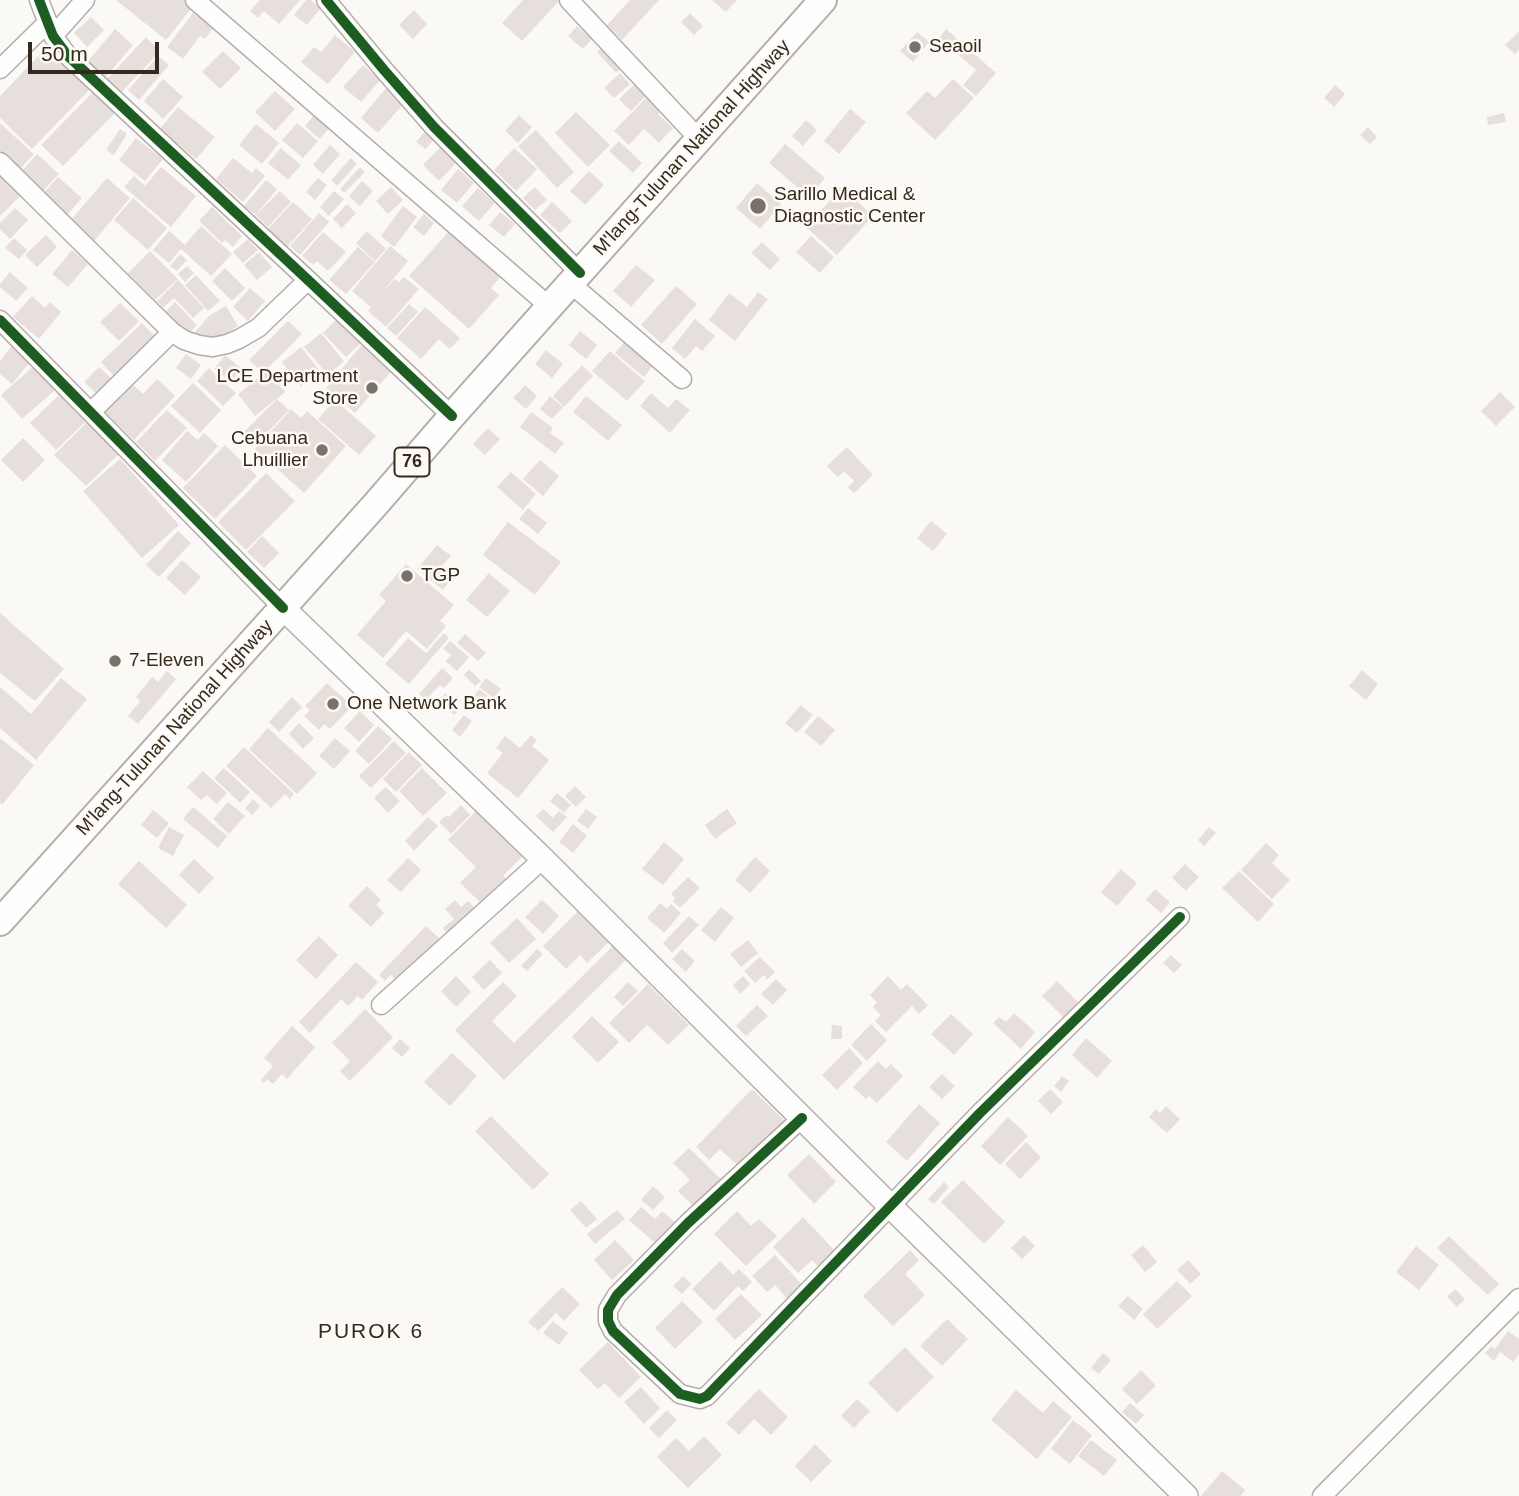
<!DOCTYPE html>
<html>
<head>
<meta charset="utf-8">
<style>
	body { margin:0 }
	#map { position:relative; width:1519px; height:1496px; overflow:hidden; background:#fbf9f6; font-family:Arial,sans-serif }
	canvas { display:block }
	.scale { position:absolute; left:28px; top:42px; width:131px; height:32px; box-sizing:border-box; border:4px solid #33291f; border-top:0; padding-left:9px; font-size:21px; line-height:24px; white-space:nowrap; color:#33291f; -webkit-text-stroke:5px #fef9f3; paint-order:stroke }
</style>
</head>
<body>
<div id="map">
<canvas width="1519" height="1496"></canvas>
<div class="scale">50 m</div>
</div>
<script>
const ctx = document.querySelector('canvas').getContext('2d');
ctx.lineJoin = 'round';
function paint(path, color) { ctx.fillStyle = color; ctx.fill(path, 'evenodd'); }
const toPath = rows => new Path2D(rows.map(r => 'M' + r).join(''));
function strokePath(path, color, width, dash) { ctx.strokeStyle = color; ctx.lineWidth = width; ctx.lineCap = dash ? 'butt' : 'round'; ctx.setLineDash(dash || []); ctx.stroke(path); }
function drawText(font, color, halo, rows, align = 'center') {
  ctx.font = font + ' Arial,sans-serif'; ctx.lineWidth = 5; ctx.setLineDash([]); ctx.textBaseline = 'middle'; ctx.strokeStyle = halo; ctx.fillStyle = color; for (const [text, x, y, turn = 0] of rows) {
    ctx.save(); ctx.translate(x, y); ctx.rotate((+turn || 0) * Math.PI / 180); ctx.textAlign = isNaN(turn) ? turn : align; if (halo) ctx.strokeText(text, 0, 0); ctx.fillText(text, 0, 0); ctx.restore();
  }
}
paint(toPath([
	[116,0,189,0,195,4,166,40],
	[260,0,300,0,279,24,264,11,258,18,250,11],
	[306,0,311,0,321,8,307,25,294,15],
	[523,0,560,0,522,41,502,23],
	[630,0,659,0,622,40,607,25],
	[712,0,737,0,726,12],
	[414,10,427,24,413,39,399,25],
	[193,13,213,28,205,39,200,36,183,59,167,47],
	[690,13,703,26,694,35,681,22],
	[91,17,104,30,87,47,74,33],
	[577,26,592,39,583,49,568,36],
	[115,29,133,45,106,77,88,61],
	[946,29,996,73,976,96,963,85,976,70,939,38],
	[1519,31,1519,50,1515,54,1505,45],
	[917,32,929,42,913,62,900,51],
	[335,35,355,52,328,84,301,62,314,47,321,52],
	[146,37,160,51,121,93,106,80],
	[49,45,92,87,32,149,0,118,0,96],
	[605,45,625,65,616,73,597,52],
	[223,51,241,68,220,89,202,72],
	[158,56,169,65,139,100,128,90],
	[363,65,380,80,361,102,343,87],
	[620,73,630,84,614,98,604,88],
	[163,79,183,97,163,119,144,101],
	[953,79,974,98,935,140,906,113,927,91,935,98],
	[638,81,649,93,631,111,619,99],
	[1335,85,1345,94,1334,107,1324,98],
	[387,87,405,102,378,133,361,118],
	[94,91,115,113,63,166,41,145],
	[275,91,295,109,275,131,255,112],
	[650,94,665,107,658,114,673,128,659,143,644,129,629,145,614,131],
	[178,107,215,137,196,159,160,129],
	[850,109,866,122,839,154,824,141],
	[576,112,610,145,588,167,555,133],
	[316,113,331,126,320,139,305,126],
	[1504,113,1506,122,1488,125,1487,117],
	[519,115,532,127,518,143,505,131],
	[806,120,817,130,803,146,792,136],
	[0,123,34,154,18,171,0,154],
	[297,123,318,141,303,158,282,140],
	[256,124,279,143,262,164,239,145],
	[1368,127,1377,137,1370,144,1360,135],
	[120,129,127,134,114,155,106,150],
	[536,130,574,172,557,188,518,146],
	[425,131,435,138,426,149,416,142],
	[136,138,163,159,145,181,119,160],
	[619,141,642,163,633,173,609,151],
	[785,144,825,178,809,197,769,163],
	[330,145,340,154,323,174,313,165],
	[442,145,458,161,439,181,423,165],
	[281,148,301,165,288,180,268,163],
	[514,148,537,169,516,191,494,170],
	[37,154,59,174,42,192,20,173],
	[233,158,252,173,256,168,265,176,243,202,216,179],
	[351,158,357,164,337,186,331,180],
	[161,167,196,196,171,227,124,187,134,176,145,186],
	[360,167,365,172,344,193,340,189],
	[458,169,474,183,457,203,441,190],
	[589,171,604,185,585,205,570,191],
	[0,175,20,196,0,216],
	[58,177,82,198,66,216,42,195],
	[107,178,130,198,94,241,70,221],
	[318,178,327,185,315,200,306,192],
	[266,180,277,189,256,215,244,206],
	[362,181,373,191,360,206,349,196],
	[757,183,781,204,760,229,736,208],
	[391,187,403,200,388,214,376,201],
	[535,187,547,200,535,210,523,198],
	[842,187,873,216,837,255,806,227],
	[478,188,495,203,479,221,462,206],
	[280,191,291,202,268,227,256,215],
	[334,191,344,199,329,216,320,207],
	[133,198,167,228,148,250,114,220],
	[293,202,312,219,287,247,268,229],
	[552,202,572,221,560,233,540,215],
	[347,204,356,213,342,228,333,219],
	[403,206,417,217,394,247,381,236],
	[212,207,242,236,233,247,225,240,222,243,199,221],
	[15,208,28,220,10,239,0,229,0,223],
	[500,212,515,224,504,237,489,225],
	[319,213,329,222,300,255,290,246],
	[424,214,434,223,424,236,413,227],
	[201,226,232,254,211,276,181,249,169,263,153,250,169,231,185,245],
	[451,229,502,275,491,288,499,295,469,329,409,276],
	[367,231,386,249,375,261,356,243],
	[323,232,346,252,328,271,317,261,313,265,302,256],
	[46,235,57,247,37,267,25,255],
	[811,236,834,257,820,273,796,252],
	[14,238,27,250,19,259,5,248],
	[248,239,258,250,243,263,233,252],
	[762,242,780,259,770,270,751,253],
	[390,246,408,261,384,290,395,279,399,282,404,277,419,289,386,327,368,311,371,307,352,291],
	[358,247,375,262,346,294,329,280],
	[72,250,88,264,68,287,52,274],
	[150,251,178,279,155,300,128,273],
	[259,252,272,267,257,280,244,265],
	[180,254,187,260,177,271,170,266],
	[636,265,655,280,631,307,613,291],
	[187,266,194,273,185,282,178,274],
	[225,268,245,288,232,301,212,281],
	[10,272,28,288,16,301,0,287,0,284],
	[196,275,220,301,208,311,185,285],
	[178,280,204,308,193,318,174,298,163,308,157,301],
	[676,286,697,304,662,344,641,325],
	[250,288,265,301,248,321,233,307],
	[758,292,768,299,735,341,709,320,729,293,747,307],
	[32,296,45,308,50,302,61,312,39,339,13,317],
	[175,302,197,325,187,335,165,312],
	[120,303,139,321,119,341,100,322],
	[409,304,418,312,396,336,387,328],
	[226,306,238,326,208,344,195,332,210,315],
	[425,307,460,338,450,349,439,339,421,359,397,338],
	[341,315,365,339,346,357,323,333],
	[695,319,715,336,702,351,696,346,685,359,672,348],
	[288,321,302,334,263,373,249,360],
	[142,323,156,338,114,376,101,362],
	[580,331,597,345,586,359,569,345],
	[321,333,344,361,328,375,304,347],
	[627,339,655,363,644,377,615,353],
	[365,341,395,367,355,413,326,388],
	[11,347,29,363,12,384,0,374,0,361],
	[301,347,320,371,301,386,282,362],
	[546,350,563,364,552,378,535,364],
	[610,351,645,381,627,401,592,371],
	[186,354,201,365,191,379,176,368],
	[225,355,242,369,231,382,214,369],
	[582,365,593,376,564,407,553,396],
	[34,366,55,390,22,419,1,395],
	[99,367,112,379,97,394,84,382],
	[209,368,236,393,223,406,197,381],
	[267,371,285,392,255,416,238,394],
	[157,379,175,396,134,440,104,411,131,383,143,394],
	[193,383,221,410,200,433,171,406],
	[525,385,537,396,526,409,513,398],
	[1500,392,1515,407,1496,426,1481,411],
	[651,393,668,408,676,399,690,410,670,433,640,406],
	[59,395,85,422,56,450,30,423],
	[550,396,563,407,552,419,540,409],
	[586,396,622,425,608,441,573,412],
	[277,399,289,410,256,444,244,432],
	[335,400,376,436,359,455,318,419],
	[291,409,301,418,307,411,346,446,304,493,255,449],
	[167,410,187,428,155,461,136,442],
	[531,412,553,428,550,433,564,443,555,454,520,427],
	[87,422,119,454,86,486,54,455],
	[488,428,500,439,485,455,473,444],
	[187,431,198,440,204,433,218,446,186,482,162,460],
	[23,438,45,460,23,482,1,460],
	[225,445,257,476,215,519,183,488],
	[847,447,873,475,854,493,848,487,854,481,844,471,838,477,827,466],
	[120,459,179,525,142,558,83,491],
	[540,460,559,476,543,496,523,479],
	[511,472,536,494,523,510,497,487],
	[266,473,295,501,246,550,218,522],
	[528,508,547,523,538,534,519,519],
	[931,521,947,534,933,551,917,538],
	[508,522,561,562,535,595,483,555],
	[178,531,191,543,159,577,146,565],
	[262,536,279,553,264,568,247,552],
	[437,545,451,556,440,568,452,578,443,590,417,569],
	[182,560,201,577,185,595,166,578],
	[406,564,454,605,440,621,446,626,427,649,406,631,383,658,357,635,386,601,379,595],
	[489,573,510,591,487,617,466,600],
	[0,613,64,669,35,701,0,673],
	[444,633,449,638,409,684,385,664,408,638,426,653],
	[465,634,486,653,478,661,457,643],
	[450,641,469,657,457,671,445,661,451,655,443,649],
	[442,668,453,678,444,688,440,685,426,700,419,694],
	[469,669,481,681,475,686,464,675],
	[1362,670,1378,684,1366,700,1349,686],
	[167,671,176,679,138,724,128,716,140,701,136,697,152,677,158,682],
	[61,678,87,699,36,760,0,728,0,687,31,714],
	[486,678,501,689,494,698,479,687],
	[327,683,352,706,330,729,324,724,319,730,304,716,310,710,305,706],
	[479,689,492,699,482,712,469,702],
	[446,693,457,705,455,707,458,711,454,715,438,700],
	[292,697,302,707,279,732,269,722],
	[801,705,813,715,797,733,785,723],
	[360,711,374,725,359,742,344,728],
	[464,715,472,721,460,737,452,730],
	[818,716,835,730,821,746,804,732],
	[299,723,314,738,303,749,289,734],
	[378,726,392,739,369,764,355,751],
	[268,728,317,773,297,794,249,749],
	[531,735,537,740,532,746,549,760,518,798,487,773,503,753,496,748,505,736,520,748],
	[0,738,34,765,2,805,0,803],
	[335,738,350,751,334,769,319,756],
	[394,741,406,753,371,788,359,776],
	[244,747,294,794,290,799,285,794,271,808,226,766],
	[409,752,422,765,396,792,383,779],
	[224,768,250,792,240,803,214,778],
	[422,768,447,793,423,816,399,791],
	[203,771,227,793,217,804,207,795,201,800,187,787],
	[575,786,586,797,576,807,565,796],
	[386,787,400,801,388,813,374,798],
	[557,793,571,805,564,813,550,801],
	[253,799,260,806,252,815,245,808],
	[228,802,245,816,229,834,213,819],
	[461,805,470,815,451,834,439,822,446,815,449,817],
	[193,807,227,836,218,848,183,819],
	[543,809,553,818,559,811,567,817,553,832,536,816],
	[586,809,597,817,588,829,577,821],
	[727,809,737,823,715,839,705,825],
	[153,810,169,823,157,838,141,825],
	[476,811,523,856,503,876,509,881,484,906,460,883,476,867,448,840],
	[428,817,438,826,414,851,405,841],
	[573,824,587,836,573,853,559,842],
	[169,827,184,835,173,856,158,848],
	[1209,827,1216,833,1204,846,1198,840],
	[664,842,684,859,663,885,642,869],
	[1266,843,1279,855,1272,863,1290,880,1272,899,1241,870],
	[755,857,770,871,750,893,735,880],
	[408,858,421,870,401,892,387,880],
	[194,859,214,878,199,894,179,875],
	[139,861,187,905,166,928,118,884],
	[1185,864,1199,877,1186,891,1172,878],
	[1121,869,1137,883,1117,906,1101,892],
	[1239,871,1274,904,1258,922,1222,888],
	[688,877,700,888,680,908,673,901,675,898,671,894],
	[367,886,381,900,376,905,384,913,371,927,348,906],
	[1155,889,1170,902,1161,913,1146,900],
	[455,900,461,907,468,901,477,911,450,936,443,928,454,919,445,909],
	[542,900,559,916,543,934,525,917],
	[660,903,667,909,671,904,681,913,664,933,647,918],
	[721,907,734,918,715,942,701,930],
	[579,910,610,941,587,963,580,955,566,969,543,946],
	[689,916,699,925,672,953,663,943],
	[517,918,536,939,509,963,490,943],
	[426,926,441,940,399,983,391,975,385,981,379,975],
	[319,936,338,955,316,979,296,960],
	[748,940,758,953,741,967,730,954],
	[614,945,627,959,504,1080,455,1030,503,982,517,996,492,1021,514,1043],
	[537,949,543,954,527,971,521,966],
	[682,949,695,961,686,972,672,959],
	[1171,955,1182,965,1174,973,1163,963],
	[760,957,775,972,767,980,764,975,755,983,744,971],
	[490,960,502,973,484,990,472,977],
	[356,962,378,982,362,1000,358,996,348,1006,341,999,310,1033,299,1022],
	[456,976,471,992,456,1007,441,991],
	[743,976,750,984,740,994,733,985],
	[888,976,901,990,907,984,928,1005,919,1014,912,1006,886,1032,875,1021,881,1015,873,1007,877,1002,870,995],
	[776,979,787,990,773,1005,761,994],
	[1057,981,1078,1002,1063,1017,1042,996],
	[628,982,638,991,623,1006,614,997],
	[648,984,689,1025,668,1045,647,1025,629,1043,609,1023],
	[757,1005,768,1016,746,1036,736,1026],
	[365,1009,393,1037,350,1081,340,1071,350,1061,332,1043],
	[1014,1013,1035,1032,1021,1049,993,1023,999,1017,1006,1022],
	[951,1014,973,1034,954,1055,931,1034],
	[592,1016,619,1042,598,1063,572,1037],
	[871,1024,887,1040,867,1061,851,1045],
	[832,1025,842,1026,842,1039,831,1039],
	[292,1026,315,1047,287,1079,282,1074,273,1084,267,1079,264,1083,261,1080,273,1066,264,1058],
	[1086,1038,1112,1061,1097,1078,1072,1055],
	[400,1039,410,1048,402,1057,392,1048],
	[849,1048,863,1063,837,1090,822,1075],
	[452,1053,477,1076,450,1106,424,1082],
	[878,1061,886,1069,891,1064,903,1076,877,1103,869,1096,866,1099,853,1087],
	[942,1074,955,1086,942,1099,929,1087],
	[1062,1076,1069,1081,1061,1092,1054,1086],
	[752,1089,787,1123,741,1169,720,1149,709,1160,696,1147],
	[1050,1089,1063,1102,1051,1114,1038,1101],
	[919,1104,940,1123,907,1161,886,1142],
	[1166,1106,1180,1119,1167,1133,1149,1117,1156,1109,1160,1113],
	[491,1116,549,1174,533,1190,475,1131],
	[1008,1117,1028,1136,1000,1165,981,1146],
	[1026,1142,1041,1157,1020,1179,1005,1164],
	[689,1148,724,1182,697,1210,678,1191,690,1180,673,1163],
	[809,1154,836,1182,814,1204,787,1175],
	[963,1180,1005,1222,984,1244,941,1202],
	[944,1182,949,1187,934,1204,928,1199],
	[653,1186,665,1197,653,1210,641,1200],
	[581,1201,597,1219,586,1228,570,1210],
	[641,1207,655,1219,662,1211,677,1224,658,1246,629,1220],
	[617,1210,625,1219,595,1244,587,1234],
	[737,1211,751,1226,759,1219,777,1236,746,1266,714,1234],
	[803,1217,838,1254,821,1270,812,1260,798,1273,773,1247],
	[1024,1235,1035,1246,1022,1259,1011,1248],
	[1449,1236,1499,1284,1488,1295,1437,1248],
	[615,1240,634,1260,612,1280,594,1260],
	[1143,1245,1157,1262,1145,1272,1131,1255],
	[1416,1246,1439,1265,1419,1290,1396,1272],
	[910,1250,919,1260,905,1274,925,1295,893,1326,863,1296],
	[775,1255,804,1287,789,1301,775,1285,767,1292,752,1276],
	[1188,1260,1201,1274,1190,1284,1177,1270],
	[720,1261,733,1275,739,1269,752,1282,743,1291,738,1286,714,1311,692,1289],
	[683,1276,691,1284,682,1294,673,1286],
	[1177,1281,1192,1296,1157,1329,1143,1314],
	[562,1287,580,1304,564,1321,556,1313,538,1331,528,1322],
	[1455,1289,1465,1299,1457,1307,1447,1297],
	[741,1294,762,1315,735,1340,715,1319],
	[1128,1296,1143,1309,1134,1320,1118,1306],
	[682,1301,703,1322,675,1349,655,1328],
	[947,1319,968,1339,942,1366,920,1346],
	[553,1321,568,1333,559,1345,543,1333],
	[1508,1331,1519,1339,1519,1354,1513,1362,1500,1352,1494,1361,1485,1353,1491,1346,1495,1349],
	[608,1342,641,1377,619,1398,605,1383,598,1389,579,1370],
	[905,1347,934,1377,897,1413,868,1383],
	[1103,1353,1111,1360,1099,1374,1091,1368],
	[1141,1370,1156,1386,1137,1404,1122,1389],
	[641,1387,660,1408,644,1424,624,1402],
	[759,1389,788,1417,771,1435,754,1419,739,1435,726,1423],
	[1016,1390,1043,1413,1053,1401,1072,1417,1037,1459,991,1420],
	[857,1399,870,1411,854,1428,841,1416],
	[1130,1403,1144,1415,1136,1424,1122,1412],
	[667,1410,677,1420,659,1438,649,1428],
	[1073,1420,1092,1435,1070,1464,1051,1449],
	[704,1436,722,1455,688,1488,657,1457,676,1438,689,1451],
	[1091,1440,1117,1460,1104,1476,1078,1456],
	[815,1444,832,1461,811,1482,795,1466],
	[1222,1471,1245,1490,1241,1496,1201,1496]
]), '#e7dfdb');
const minor = toPath([
	[39,0,53,36,68,56,308,280,452,416],
	[195,0,550,307],
	[326,0,384,70,434,127,580,273],
	[569,0,699,139],
	[53,36,85,0],
	[0,69,48,22],
	[0,162,172,332,184,340,199,345,213,347,227,344,239,339,258,328,308,280],
	[571,284,682,379],
	[0,320,283,608],
	[91,412,172,332],
	[381,1005,543,859],
	[802,1118,688,1223,617,1295,608,1310,608,1321,613,1331,680,1394,700,1399,707,1396,980,1113,1180,917],
	[1322,1496,1519,1298]
]);
const major = toPath([
	[283,608,543,859,877,1193,1186,1496]
]);
const highway = toPath([
	[0,922,375,505,452,416,823,0]
]);
strokePath(minor, '#b4aea8', 21);
strokePath(major, '#b4aea8', 26);
strokePath(highway, '#b4aea8', 30);
strokePath(minor, '#fefefe', 18);
strokePath(major, '#fefefe', 23);
strokePath(highway, '#fefefe', 26);
strokePath(toPath([
	[39,0,53,36,68,56,308,280,452,416],
	[326,0,384,70,434,127,580,273],
	[0,320,283,608],
	[802,1118,688,1223,617,1295,608,1310,608,1321,613,1331,680,1394,700,1399,707,1396,980,1113,1180,917]
]), '#1b5e20', 10);
for (const [x, y, r, color] of [
	[915,47,7,"#79726a"],
	[758,206,9,"#79726a"],
	[372,388,7,"#79726a"],
	[322,450,7,"#79726a"],
	[407,576,7,"#79726a"],
	[115,661,7,"#79726a"],
	[333,704,7,"#79726a"]
]) { const dot = new Path2D(); dot.arc(x, y, r, 0, 2 * Math.PI); ctx.fillStyle = color; ctx.fill(dot); strokePath(dot, '#fef9f3', 2.5); }
for (const [x, y, w] of [
	[412,462,35]
]) { const box = new Path2D(); box.roundRect(x - w / 2, y - 14.5, w, 29, 5); ctx.fillStyle = '#fef9f3'; ctx.fill(box); strokePath(box, '#33291f', 2); }
drawText('bold 18px', '#33291f', null, [
	["76",412,462]
]);
drawText('19px', '#33291f', '#fef9f3', [
	["Seaoil",929,47],
	["Sarillo Medical &",774,195],
	["Diagnostic Center",774,217],
	["LCE Department",358,377,"right"],
	["Store",358,399,"right"],
	["Cebuana",308,439,"right"],
	["Lhuillier",308,461,"right"],
	["TGP",421,576],
	["7-Eleven",129,661],
	["One Network Bank",347,704]
], 'left');
drawText('19px', '#33291f', '#fef9f3', [
	["M'lang-Tulunan National Highway",692,148,-48],
	["M'lang-Tulunan National Highway",175,728,-48]
]);
ctx.letterSpacing = '2px';
drawText('21px', '#33291f', '#fef9f3', [
	["PUROK 6",371,1332]
]);
ctx.letterSpacing = '0px';
</script>
</body>
</html>
